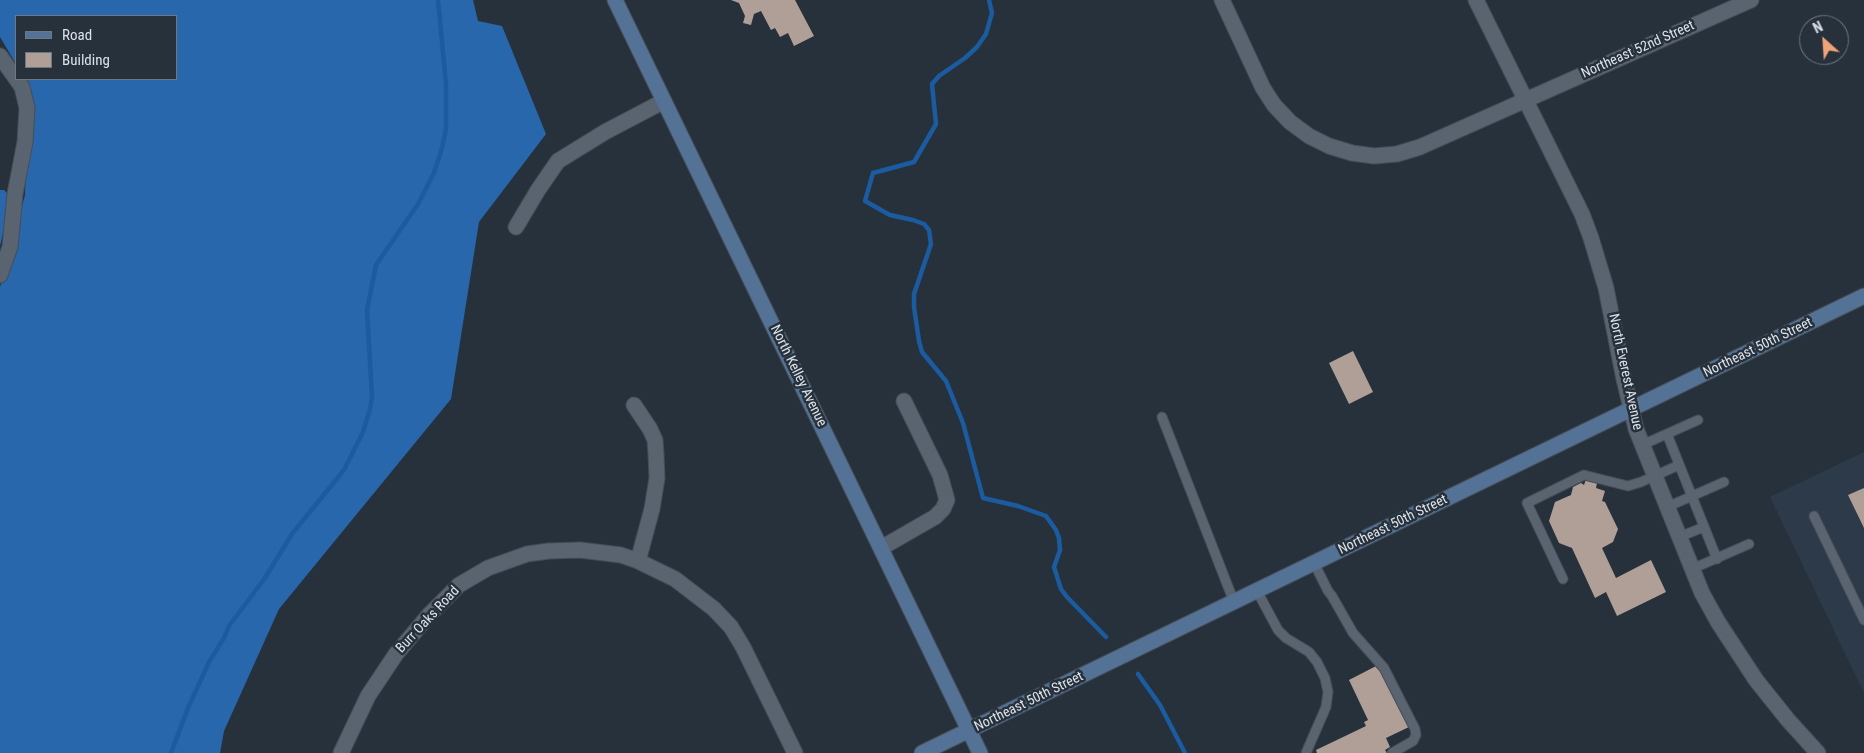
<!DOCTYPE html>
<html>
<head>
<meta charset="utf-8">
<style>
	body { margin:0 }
	#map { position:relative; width:1864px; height:753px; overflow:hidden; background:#27313c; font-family:"Roboto Condensed",sans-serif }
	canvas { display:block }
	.legend { position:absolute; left:15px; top:15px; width:162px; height:65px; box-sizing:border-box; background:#27313c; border:1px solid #6f7881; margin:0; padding:6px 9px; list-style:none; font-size:15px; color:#dce2e9 }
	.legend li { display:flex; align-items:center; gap:10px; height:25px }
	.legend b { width:25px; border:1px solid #6f7881 }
	.north { position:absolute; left:1799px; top:15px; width:50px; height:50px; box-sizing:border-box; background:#27313c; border:1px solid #6f7881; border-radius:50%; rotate:334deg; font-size:14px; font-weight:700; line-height:20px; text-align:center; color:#dce2e9 }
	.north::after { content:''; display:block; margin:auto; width:18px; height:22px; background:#efa376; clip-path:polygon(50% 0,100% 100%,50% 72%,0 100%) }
</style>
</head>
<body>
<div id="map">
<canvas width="1864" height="753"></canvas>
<ul class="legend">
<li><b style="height:6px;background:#547295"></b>Road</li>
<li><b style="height:14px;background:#b09f96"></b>Building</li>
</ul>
<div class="north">N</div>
</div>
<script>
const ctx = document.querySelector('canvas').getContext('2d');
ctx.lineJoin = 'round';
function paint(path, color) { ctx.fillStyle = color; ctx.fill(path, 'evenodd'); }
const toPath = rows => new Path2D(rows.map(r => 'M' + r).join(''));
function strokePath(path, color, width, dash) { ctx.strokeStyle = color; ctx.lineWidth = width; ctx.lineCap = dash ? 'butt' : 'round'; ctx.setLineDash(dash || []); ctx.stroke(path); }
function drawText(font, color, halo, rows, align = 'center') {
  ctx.font = font + ' "Roboto Condensed",sans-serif'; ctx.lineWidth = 5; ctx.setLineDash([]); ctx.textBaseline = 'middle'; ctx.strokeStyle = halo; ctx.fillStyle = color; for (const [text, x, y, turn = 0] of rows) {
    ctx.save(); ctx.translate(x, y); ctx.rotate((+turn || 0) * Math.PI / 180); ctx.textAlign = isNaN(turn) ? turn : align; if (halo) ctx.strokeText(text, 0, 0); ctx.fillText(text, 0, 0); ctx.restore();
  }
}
paint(toPath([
	[1864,452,1864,693,1770,497]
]), '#2d3a4a');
paint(toPath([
	[0,0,473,0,478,21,502,26,546,134,479,222,451,399,279,609,224,731,220,753,0,753,0,287,25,195,28,84,25,79,176,79,176,16,16,16,16,64,0,37],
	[0,190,4,190,8,194,8,212,0,246]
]), '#2867ac');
strokePath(toPath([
	[989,0,992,13,986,34,977,47,965,58,939,76,932,84,936,124,914,162,873,173,865,201,890,215,913,220,924,224,929,230,931,244,914,294,914,307,919,341,922,352,946,381,963,423,983,498,1018,506,1046,516,1056,530,1059,538,1060,550,1054,567,1061,589,1067,597,1106,637],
	[1138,674,1160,705,1185,753],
	[171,753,188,708,209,662,224,638,229,626,265,578,292,534,344,470,363,432,370,409,372,396,367,310,376,265,418,204,434,173,442,148,446,129,446,84,438,0]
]), '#1b5b9f', 4.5);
paint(toPath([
	[731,0,795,0,814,36,794,46,788,33,780,37,775,28,771,30,761,11,754,14,751,25,743,23,745,16,739,3],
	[1353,351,1373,392,1349,404,1329,363],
	[1586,479,1597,483,1596,488,1605,491,1602,501,1605,502,1618,529,1613,542,1602,548,1616,578,1651,560,1666,592,1617,616,1606,592,1595,598,1572,548,1559,543,1549,521,1555,502,1571,495,1573,487,1581,483,1584,485],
	[1864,488,1864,528,1848,495],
	[1378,665,1409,727,1386,738,1390,747,1385,750,1387,753,1317,753,1316,750,1366,726,1364,722,1368,720,1349,680]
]), '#b09f96');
const lane = toPath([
	[1162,417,1234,602],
	[1667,434,1717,559],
	[1642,445,1698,420],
	[1667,507,1724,482],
	[1814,516,1864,620],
	[1679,537,1704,527],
	[1314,563,1328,591,1332,596,1353,633,1384,668,1415,729,1416,735,1413,741,1392,753],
	[1692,569,1749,544],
	[1563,579,1527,503,1584,475,1628,486,1641,482,1679,465],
	[1257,591,1278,630,1286,638,1309,652,1317,662,1325,678,1328,692,1326,707,1306,753]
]);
const street = toPath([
	[1222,0,1263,88,1274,105,1290,122,1309,136,1329,146,1352,153,1374,156,1397,154,1420,147,1751,0],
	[1476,0,1582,214,1591,238,1606,288,1624,379,1636,429,1702,593,1718,622,1756,680,1788,720,1818,753],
	[0,56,22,87,27,108,25,142,15,194,10,247,0,275],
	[516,227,538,190,558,161,605,132,664,101],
	[634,405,650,429,655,440,656,454,657,478,652,509,638,561],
	[881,548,935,517,943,509,947,500,940,475,904,401],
	[341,753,368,696,396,654,429,615,459,585,488,568,527,554,549,551,580,550,621,555,638,561,675,579,714,609,731,627,743,647,795,753]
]);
const secondary = toPath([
	[615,0,980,753],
	[922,753,1864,296]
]);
strokePath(lane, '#454d56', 11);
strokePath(street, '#454d56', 17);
strokePath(secondary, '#454d56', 17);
strokePath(lane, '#5a6471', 9);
strokePath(street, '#5a6471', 15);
strokePath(secondary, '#547295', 15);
drawText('14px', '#dce2e9', '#27313c', [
	["Northeast 52nd Street",1638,50,-24],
	["Northeast 50th Street",1758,348,-26],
	["North Everest Avenue",1625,372,78],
	["North Kelley Avenue",798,376,64],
	["Northeast 50th Street",1393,525,-26],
	["Burr Oaks Road",428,620,-47],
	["Northeast 50th Street",1029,702,-26]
]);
</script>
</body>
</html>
